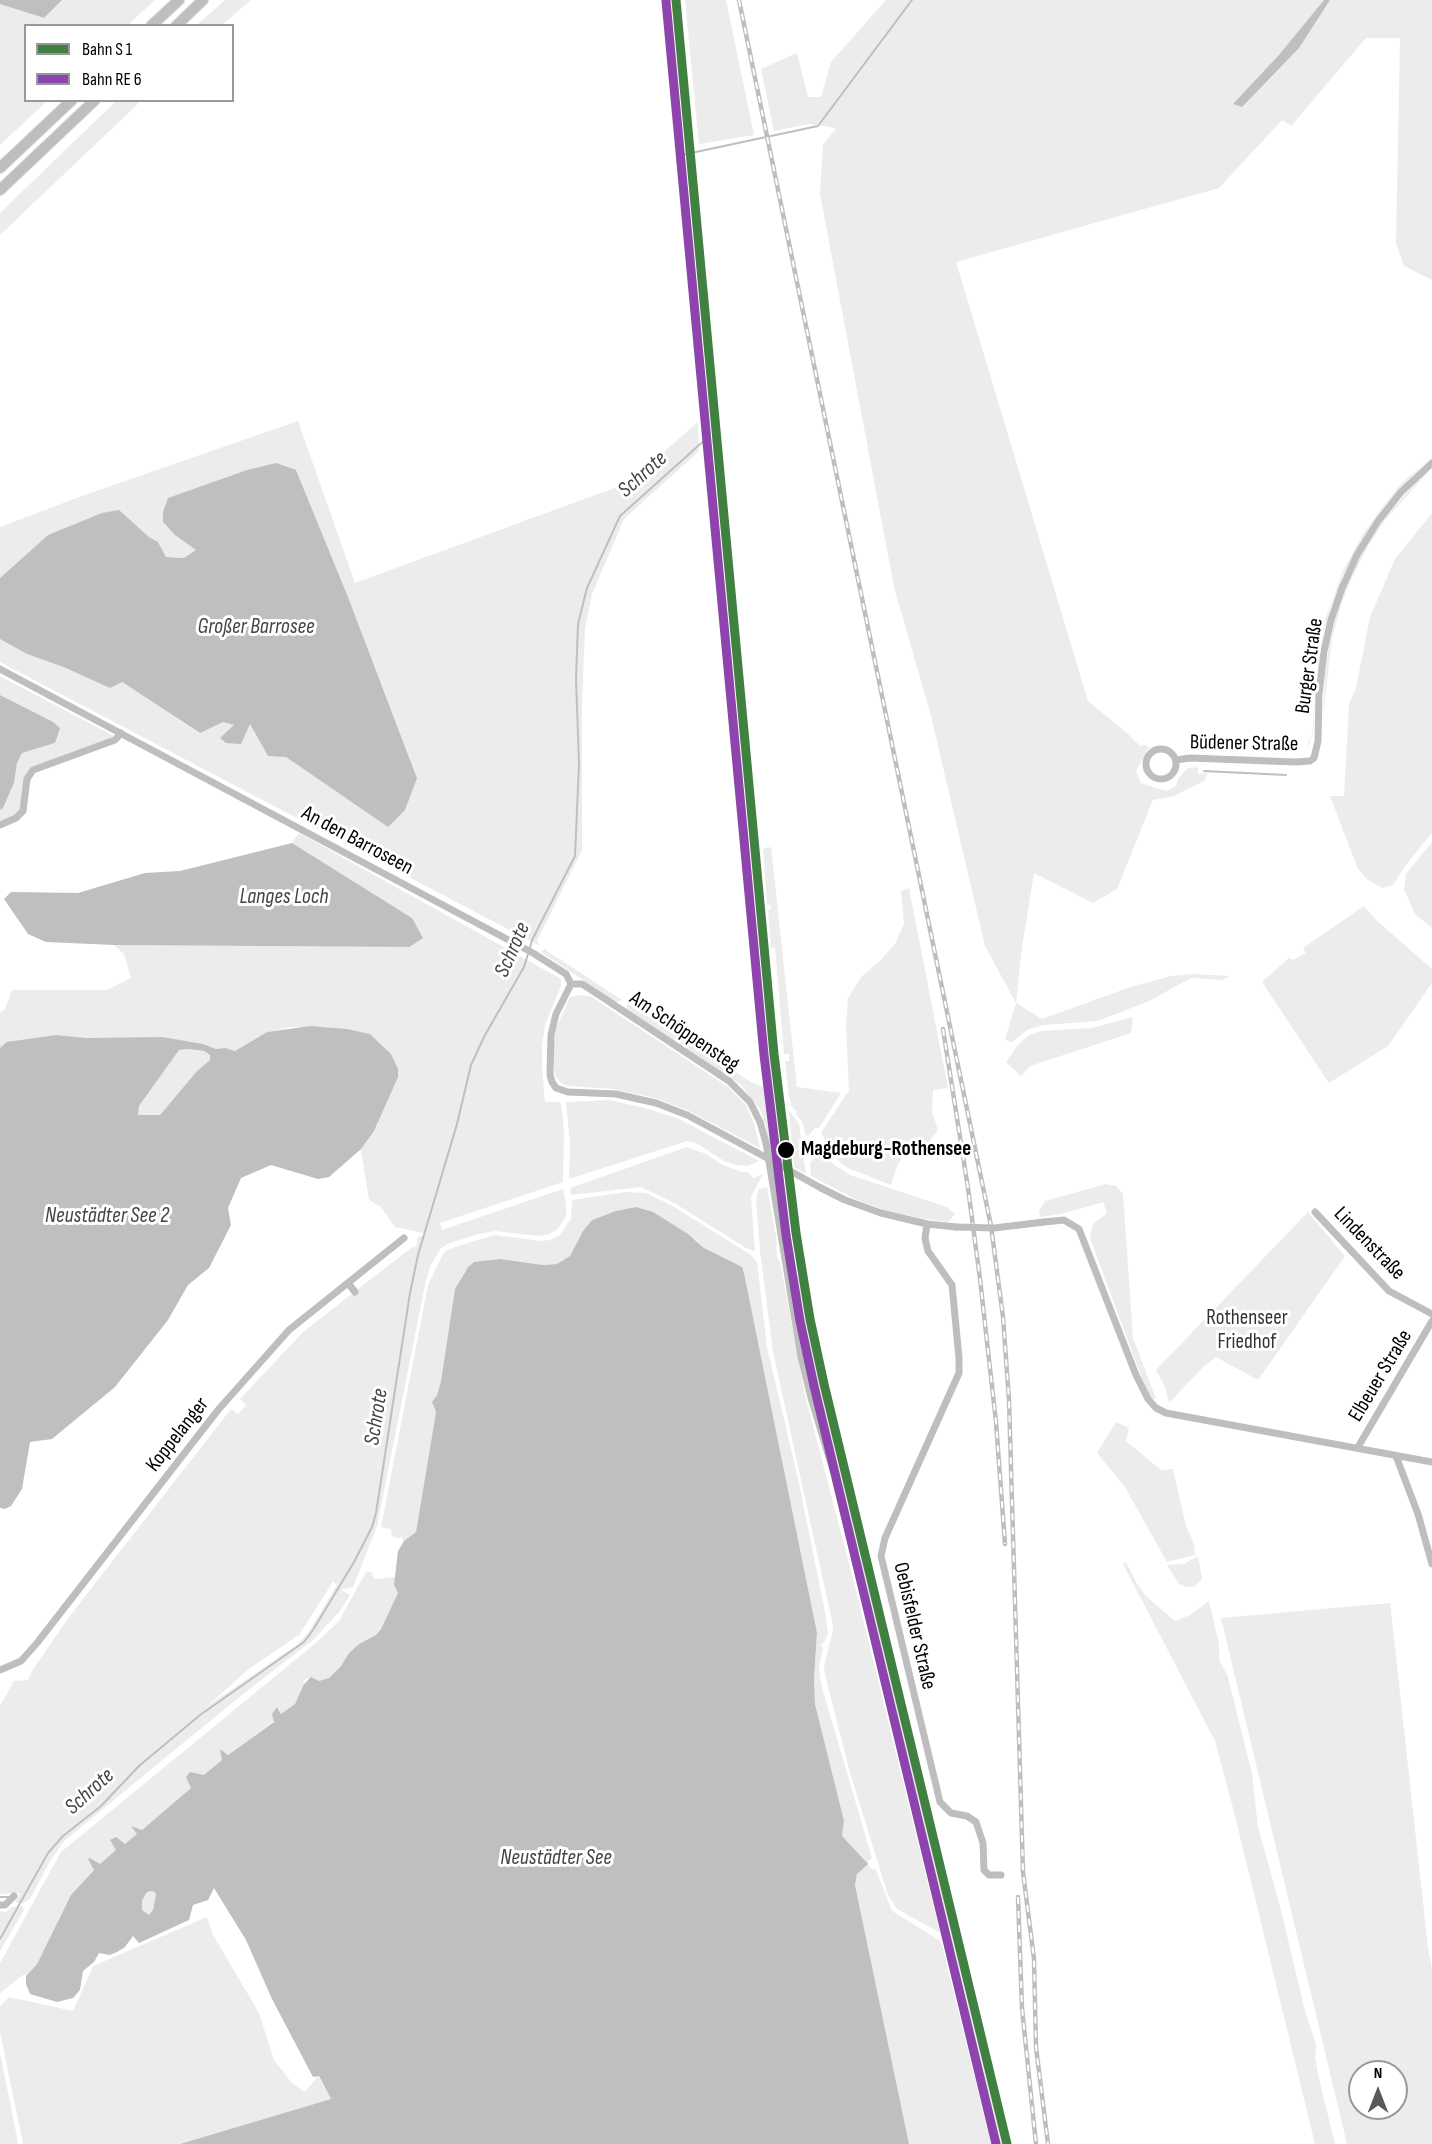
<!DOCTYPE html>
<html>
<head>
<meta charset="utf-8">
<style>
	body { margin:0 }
	#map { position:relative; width:1432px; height:2144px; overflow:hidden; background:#fff; font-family:"Sofia Sans Condensed",sans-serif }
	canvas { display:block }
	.legend { position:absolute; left:24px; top:24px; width:210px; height:78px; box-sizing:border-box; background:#fff; border:2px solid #999; margin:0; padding:8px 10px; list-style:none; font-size:18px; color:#000 }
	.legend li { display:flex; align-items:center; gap:12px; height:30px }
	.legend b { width:30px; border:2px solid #999 }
	.north { position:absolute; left:1348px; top:2060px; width:60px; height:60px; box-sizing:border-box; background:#fff; border:2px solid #999; border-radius:50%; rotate:0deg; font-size:16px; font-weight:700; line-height:24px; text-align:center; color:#000 }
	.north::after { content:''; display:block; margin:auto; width:21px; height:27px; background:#595959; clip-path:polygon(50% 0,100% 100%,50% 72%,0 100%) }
</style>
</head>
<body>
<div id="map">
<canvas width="1432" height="2144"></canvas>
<ul class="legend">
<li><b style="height:8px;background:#408040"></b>Bahn S 1</li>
<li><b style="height:8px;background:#8e44ad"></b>Bahn RE 6</li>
</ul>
<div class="north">N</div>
</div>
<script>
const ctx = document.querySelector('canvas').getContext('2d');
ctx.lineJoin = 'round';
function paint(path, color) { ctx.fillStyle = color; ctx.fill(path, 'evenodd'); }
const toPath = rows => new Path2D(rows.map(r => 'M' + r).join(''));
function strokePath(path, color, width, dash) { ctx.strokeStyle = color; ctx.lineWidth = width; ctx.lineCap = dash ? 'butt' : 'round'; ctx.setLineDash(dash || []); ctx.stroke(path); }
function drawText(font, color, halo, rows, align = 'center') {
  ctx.font = font + ' "Sofia Sans Condensed",sans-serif'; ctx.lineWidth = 6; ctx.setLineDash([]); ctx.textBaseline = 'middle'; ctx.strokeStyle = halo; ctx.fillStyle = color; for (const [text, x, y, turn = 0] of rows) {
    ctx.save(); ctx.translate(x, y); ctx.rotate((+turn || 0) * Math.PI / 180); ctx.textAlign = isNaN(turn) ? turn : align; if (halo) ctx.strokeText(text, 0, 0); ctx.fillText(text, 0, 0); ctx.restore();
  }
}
paint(toPath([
	[62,0,155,0,128,25,26,26,26,100,47,101,0,145,0,4,44,18],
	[225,0,251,0,222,25,197,25],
	[685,0,726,0,754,135,699,144],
	[886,0,1432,0,1432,280,1404,266,1396,243,1400,38,1366,38,1291,126,1282,120,1219,188,956,262,1088,701,1128,734,1140,746,1145,745,1149,747,1136,771,1141,783,1166,791,1176,786,1178,779,1188,768,1198,767,1198,774,1208,773,1204,781,1174,796,1153,800,1117,889,1093,903,1034,873,1022,947,1016,1003,1042,1019,1128,988,1171,976,1193,974,1230,976,1222,980,1191,978,1149,1001,1098,1021,1043,1025,1027,1030,1012,1042,1005,1040,1016,1003,985,946,931,716,894,587,820,194,823,145,836,128,809,124,774,131,761,69,797,53,808,97,821,97,831,62],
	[116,101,141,101,0,235,0,213],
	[298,421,355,583,628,483,698,422,699,451,624,519,592,594,585,629,582,702,582,850,537,941,540,946,0,662,0,639,27,654,66,668,122,682,199,733,223,722,235,725,250,723,286,757,388,827,417,777,348,597,296,470,247,470,168,499,175,535,197,550,184,558,166,557,158,542,149,537,119,511,48,535,0,578,0,527,82,496],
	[1432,456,1396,492,1374,519,1343,575,1331,606,1323,635,1317,678,1313,733,1308,746,1307,745,1312,734,1319,652,1325,620,1342,573,1363,534,1380,510,1400,485],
	[1432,468,1386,519,1368,546,1352,578,1342,602,1332,638,1323,718,1325,675,1329,645,1337,614,1347,584,1364,550,1384,519,1408,491],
	[1432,513,1432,833,1408,862,1393,885,1382,888,1368,880,1358,869,1330,796,1344,796,1349,704,1356,688,1370,617,1395,559],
	[0,676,114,736,111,739,31,767,24,780,21,809,13,817,0,821,0,810,3,808,14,783,17,763,22,753,55,743,12,702,0,695],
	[299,833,561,979,561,986,545,1025,542,1046,542,1068,545,1102,560,1102,562,1110,564,1133,563,1182,440,1223,442,1230,563,1189,566,1203,566,1216,557,1230,549,1234,539,1236,495,1231,479,1234,450,1243,441,1248,430,1267,426,1280,377,1526,353,1587,341,1590,350,1595,340,1611,313,1640,238,1698,64,1841,49,1863,30,1899,23,1903,15,1903,20,1893,0,1894,0,1706,14,1681,28,1680,32,1671,69,1617,231,1409,238,1414,246,1405,240,1399,303,1332,411,1248,416,1247,418,1237,428,1234,395,1227,381,1207,369,1200,361,1149,378,1124,385,1047,370,1034,328,1027,291,1027,267,1032,235,1051,225,1048,216,1049,203,1044,87,1038,57,1035,0,1048,0,1013,5,1009,12,990,107,990,131,978,124,954,114,945,409,947,412,918,292,843],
	[336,1577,333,1582,337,1585,308,1633,298,1644,206,1707,250,1668,299,1635],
	[1432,842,1432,928,1415,914,1404,889,1406,874],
	[771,847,797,1087,841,1093,819,1128,815,1128,808,1136,805,1134,803,1123,796,1114,797,1112,791,1106,790,1098,789,1098,785,1061,789,1061,789,1054,784,1054,775,948,771,948,768,910,771,909,771,906,767,904,763,849],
	[909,888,948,1088,933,1090,932,1113,938,1130,928,1143,912,1142,898,1164,891,1185,846,1167,827,1151,824,1146,825,1140,821,1133,847,1093,849,1093,846,1025,848,998,862,976,880,961,895,944,904,924,901,891],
	[1364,906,1376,920,1432,969,1432,983,1388,1046,1329,1083,1262,982,1289,958,1293,960,1306,953,1303,948],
	[544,949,622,1000,616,1002,541,952],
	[765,993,767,999,781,1134,772,1126,769,1127,769,1130,773,1134,773,1154,770,1153,766,1127,760,1109,741,1085,627,1010,627,1003,751,1082,765,1088,769,1084],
	[581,995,592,997,728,1087,746,1105,754,1123,760,1148,687,1110,655,1098,613,1089,568,1086,561,1083,555,1076,554,1069,553,1049,556,1028,570,997],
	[1133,1017,1131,1033,1030,1066,1021,1076,1006,1062,1017,1046,1028,1036,1040,1031,1092,1028],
	[188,1049,203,1051,210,1055,210,1060,197,1071,160,1115,137,1115,139,1106,179,1050],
	[611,1100,652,1110,679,1119,759,1161,748,1166,736,1165,724,1161,696,1143,687,1141,569,1179,570,1144,566,1102],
	[789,1110,799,1124,806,1174,794,1167],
	[687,1147,706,1154,723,1165,742,1172,748,1172,753,1178,763,1174,751,1197,755,1251,746,1248,676,1204,641,1187,571,1195,570,1188],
	[816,1156,821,1156,850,1175,947,1207,955,1214,948,1222,924,1219,885,1210,857,1200,811,1176,810,1163],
	[772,1168,780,1173,782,1205,786,1205,797,1276,800,1277,826,1404,1005,2144,999,2144,839,1480,830,1444,816,1406,797,1316],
	[1106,1184,1116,1186,1123,1194,1133,1338,1156,1399,1152,1399,1149,1396,1135,1360,1090,1238,1093,1224,1107,1213,1103,1202,1061,1214,1040,1217,1039,1211,1045,1201],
	[767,1187,776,1236,777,1257,780,1262,805,1395,858,1598,940,1933,897,1909,888,1895,850,1773,825,1675,824,1666,833,1631,832,1621,773,1352,760,1251,756,1200,759,1189],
	[626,1192,646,1193,671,1205,751,1255,757,1262,767,1347,799,1483,825,1612,828,1633,825,1641,820,1645,823,1647,819,1667,821,1684,872,1858,868,1862,870,1868,876,1870,892,1911,939,1940,942,1945,991,2144,909,2144,855,1885,857,1874,842,1836,844,1821,815,1704,814,1679,817,1633,744,1273,704,1248,696,1240,636,1207,616,1211,592,1220,583,1231,570,1256,557,1264,543,1265,500,1259,471,1264,465,1271,455,1289,441,1381,433,1406,436,1412,416,1532,404,1541,401,1536,399,1539,392,1536,391,1529,381,1527,428,1285,442,1256,446,1251,455,1247,494,1235,541,1241,550,1240,560,1235,571,1219,572,1200],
	[1308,1212,1345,1256,1258,1380,1216,1357,1203,1367,1169,1403,1165,1387,1156,1370],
	[1116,1422,1129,1428,1126,1441,1161,1470,1173,1469,1186,1526,1194,1544,1195,1555,1167,1562,1125,1487,1097,1453],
	[1198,1556,1202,1579,1194,1587,1186,1587,1179,1584,1167,1565,1184,1564],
	[1126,1562,1137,1584,1146,1596,1175,1621,1190,1615,1209,1601,1219,1644,1219,1659,1228,1677,1252,1774,1258,1827,1280,1906,1304,2007,1316,2045,1315,2057,1319,2079,1335,2144,1315,2144,1233,1808,1215,1741,1123,1564],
	[366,1572,371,1572,375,1579,395,1577,394,1585,398,1593,381,1629,376,1635,359,1644,349,1653,341,1666,329,1678,319,1681,311,1678,309,1679,308,1677,303,1682,304,1684,295,1704,281,1714,278,1707,274,1721,228,1755,221,1750,222,1760,191,1788,142,1830,132,1827,138,1834,125,1845,110,1841,117,1850,100,1864,89,1858,94,1870,71,1895,37,1964,26,1975,23,1975,0,1993,0,1963,61,1852,317,1642,339,1621],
	[1390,1603,1428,1947,1432,1970,1432,2144,1347,2144,1221,1618],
	[1360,2072,1396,2072,1396,2108,1360,2108],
	[150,1891,155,1892,156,1895,153,1910,149,1915,142,1910,142,1901,146,1893],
	[22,1906,24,1910,0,1951,0,1911,6,1912,11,1907],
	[207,1917,212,1933,259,2013,274,2060,292,2083,305,2092,318,2076,331,2099,180,2144,23,2144,0,2032,0,2006,9,1997,73,2011,93,1966],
	[0,2053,17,2137,18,2144,0,2144]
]), '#ececec');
paint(toPath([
	[0,0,62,0,44,18,0,4],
	[1324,0,1330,0,1299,48,1242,107,1233,104,1279,55],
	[276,463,296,470,348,597,417,778,405,810,388,827,286,757,268,756,250,724,241,744,226,743,220,738,234,725,223,722,200,733,122,682,110,688,66,668,27,654,0,639,0,578,48,535,102,513,119,510,149,537,158,542,166,557,184,558,196,550,175,535,163,522,163,512,168,498,247,470],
	[0,695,53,722,60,728,55,743,22,753,17,763,14,783,3,808,0,810],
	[292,843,412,918,423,938,409,947,114,945,46,942,28,934,4,899,11,892,78,893,145,873,180,871],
	[310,1026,347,1029,370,1034,391,1054,398,1069,398,1077,374,1131,361,1149,329,1177,318,1179,271,1165,241,1178,228,1208,231,1225,209,1268,188,1285,168,1320,115,1387,52,1439,30,1442,22,1489,11,1506,5,1509,0,1508,0,1048,7,1042,56,1035,87,1038,162,1037,203,1044,216,1049,225,1048,235,1051,267,1032],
	[188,1049,204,1051,210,1055,210,1060,197,1071,160,1115,138,1115,139,1106,179,1050],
	[636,1207,653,1212,688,1234,704,1248,742,1267,744,1273,817,1633,814,1679,815,1704,844,1821,842,1836,868,1864,857,1874,855,1885,909,2144,180,2144,331,2099,319,2076,313,2077,272,1999,246,1940,214,1888,208,1900,193,1905,189,1920,139,1943,133,1936,125,1947,117,1952,110,1955,99,1953,94,1962,83,1971,80,1990,73,1998,57,2002,30,1994,26,1984,26,1976,37,1964,71,1895,94,1870,88,1859,90,1858,100,1864,116,1850,110,1840,116,1837,125,1844,137,1834,131,1826,142,1830,191,1788,186,1777,190,1772,204,1775,222,1760,220,1749,228,1755,274,1722,272,1714,277,1707,281,1714,295,1704,304,1684,311,1677,319,1681,329,1678,341,1666,349,1653,359,1644,376,1635,381,1629,398,1593,394,1585,398,1551,404,1541,416,1532,436,1412,432,1402,437,1395,441,1381,455,1289,468,1267,474,1262,500,1259,543,1265,557,1264,570,1256,583,1231,592,1220,616,1211],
	[150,1891,155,1892,156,1895,153,1910,149,1915,142,1910,142,1901,146,1893]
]), '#bfbfbf');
strokePath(toPath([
	[1204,771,1286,775],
	[530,948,532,940,575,856,579,764,576,679,578,624,587,588,620,516,707,438,677,156,818,126,912,0],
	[0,1897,9,1897],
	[0,1939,48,1853,63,1836,101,1806,139,1766,200,1715,304,1642,313,1630,354,1562,372,1527,376,1513,410,1293,418,1255,457,1124,471,1065,485,1035,524,967,528,954]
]), '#bfbfbf', 2);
const highway = toPath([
	[151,26,179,0],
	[176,26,203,0],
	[0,168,72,100],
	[0,190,95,100]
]);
strokePath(highway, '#dbdbdb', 12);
strokePath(toPath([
	[0,669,533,953,566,974,571,984],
	'1146 764a15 15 0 1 1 30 0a15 15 0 1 1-30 0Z',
	[1176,760,1190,758,1295,762,1310,761,1314,758,1318,741,1319,694,1324,651,1331,620,1342,588,1357,555,1378,521,1401,492,1432,463],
	[0,825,16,818,23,811,27,779,33,770,115,740,121,733],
	[571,984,582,984,590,989,729,1081,750,1102,760,1122,766,1143,801,1357,811,1398,835,1477,861,1583,997,2144],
	[571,984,556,1014,551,1035,550,1075,552,1082,556,1088,568,1092,616,1094,656,1103,687,1115,756,1152],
	[821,1188,845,1200,881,1213,927,1224,956,1227],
	[1315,1212,1389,1291,1432,1314],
	[1044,1222,1064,1220,1079,1229,1136,1375,1148,1399,1156,1408,1166,1413,1432,1462],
	[927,1224,925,1238,928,1251,952,1285,959,1358,959,1373,885,1538,881,1556,940,1802,951,1813,967,1816,976,1822,983,1843,984,1870,989,1875,1001,1875],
	[348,1283,355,1292],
	[1358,1447,1432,1321],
	[1396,1456,1418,1514,1432,1564],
	[0,1670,21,1661,37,1643,218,1410,289,1330,404,1238],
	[0,1905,5,1905,14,1896]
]), '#bebebe', 7);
strokePath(highway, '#bebebe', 10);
const rail = toPath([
	[739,0,991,1226,1003,1317,1009,1400,1023,1872,1034,1959,1036,2047,1048,2144],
	[943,1029,968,1188,980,1279,996,1422,1005,1544],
	[1018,1897,1022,2008,1036,2144]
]);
strokePath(rail, '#bebebe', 4.5);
strokePath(rail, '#fff', 2, [7]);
strokePath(toPath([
	[756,1152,821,1188],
	[956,1227,994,1228,1044,1222]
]), '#bebebe', 7);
strokePath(toPath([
	[676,0,774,1054,796,1233,810,1319,824,1384,1007,2144]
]), '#408040', 9);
strokePath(toPath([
	[666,1,764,1055,786,1235,800,1321,814,1386,996,2144]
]), '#8e44ad', 9);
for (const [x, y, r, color] of [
	[786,1150,9,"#000"]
]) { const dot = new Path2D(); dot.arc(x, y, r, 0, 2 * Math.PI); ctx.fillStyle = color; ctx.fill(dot); strokePath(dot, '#fff', 2); }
drawText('21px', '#000', '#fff', [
	["Burger Straße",1310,666,-82],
	["Büdener Straße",1244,744,1],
	["An den Barroseen",357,841,28],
	["Am Schöppensteg",684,1032,34],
	["Lindenstraße",1369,1244,46],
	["Elbeuer Straße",1381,1376,-59],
	["Koppelanger",178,1435,-52],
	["Oebisfelder Straße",914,1626,77]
]);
drawText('bold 21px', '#000', '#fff', [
	["Magdeburg-Rothensee",801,1150]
], 'left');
drawText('21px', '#333', '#fff', [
	["Rothenseer",1247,1319],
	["Friedhof",1247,1343]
]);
drawText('italic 22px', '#444', '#fff', [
	["Schrote",643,475,-42],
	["Großer Barrosee",256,627],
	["Langes Loch",284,897],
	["Schrote",513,950,-66],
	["Neustädter See 2",107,1216],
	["Schrote",377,1417,-81],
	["Schrote",90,1792,-42],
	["Neustädter See",556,1858]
]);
</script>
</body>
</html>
